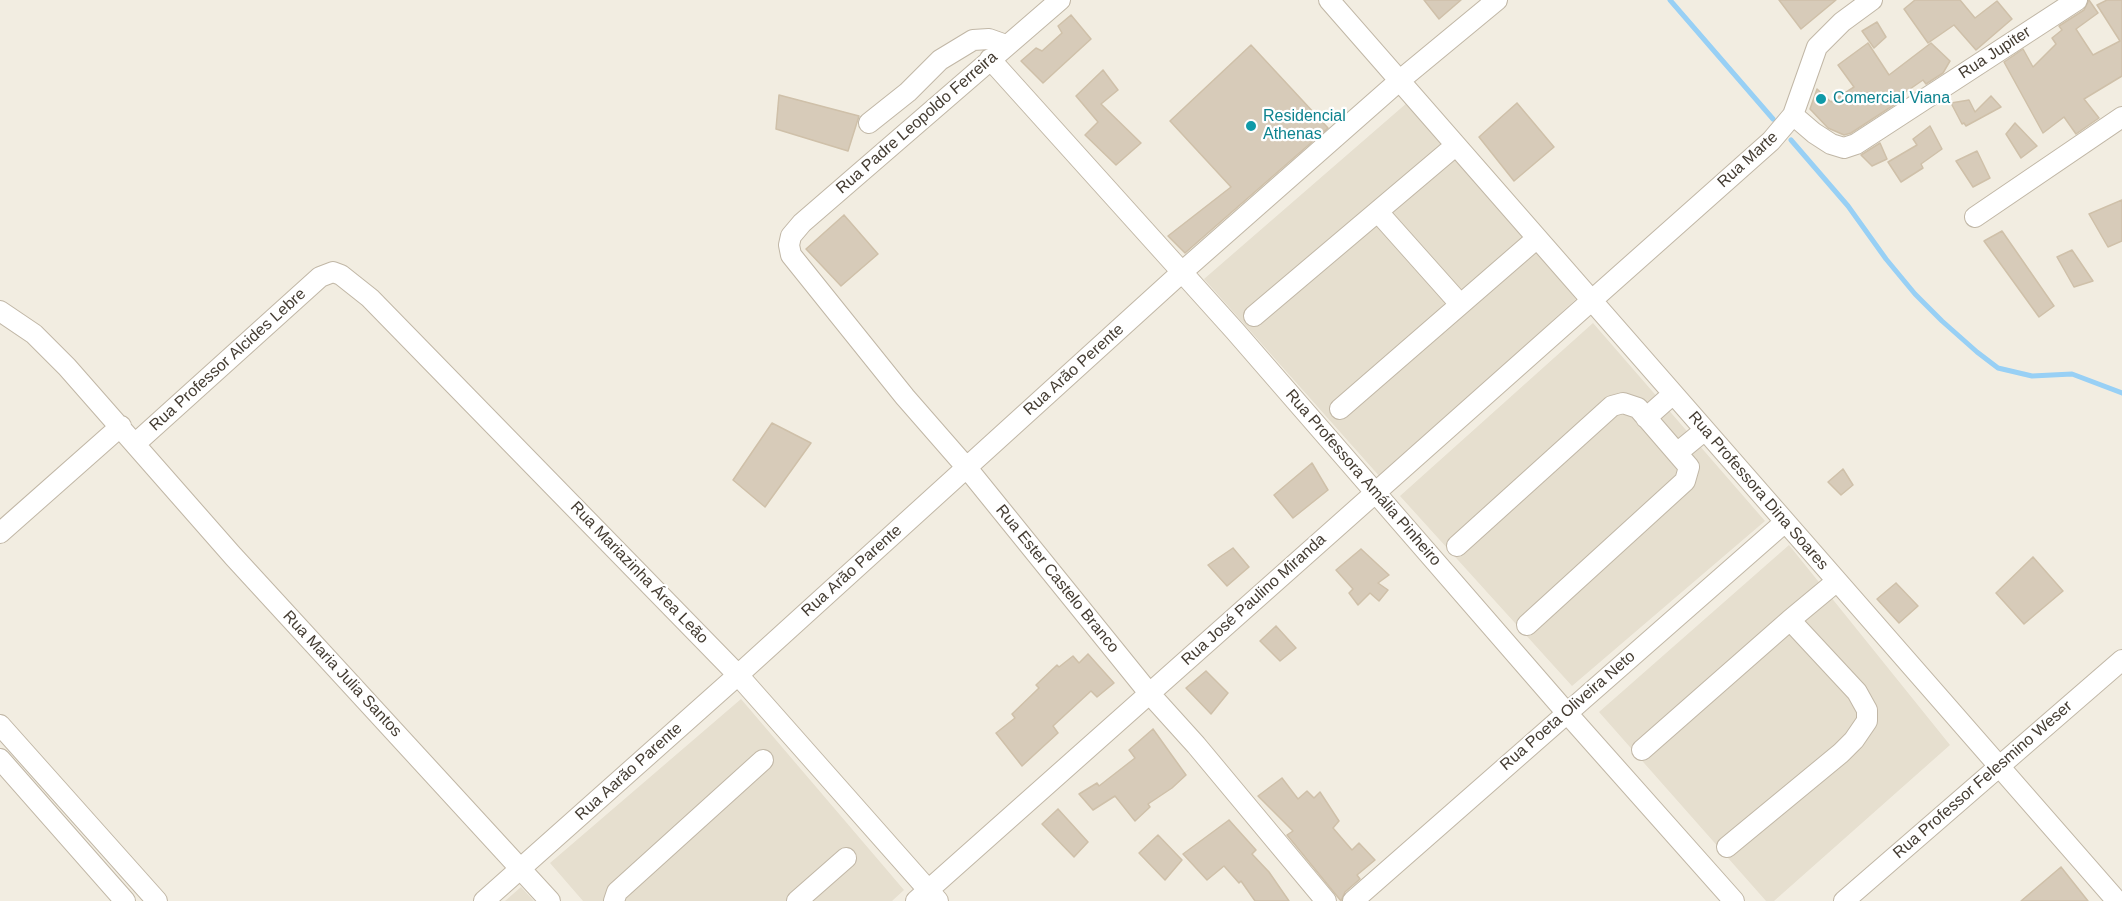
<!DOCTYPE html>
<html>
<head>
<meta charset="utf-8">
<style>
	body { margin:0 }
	canvas { display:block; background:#f2ede1 }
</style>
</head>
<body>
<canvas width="2122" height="901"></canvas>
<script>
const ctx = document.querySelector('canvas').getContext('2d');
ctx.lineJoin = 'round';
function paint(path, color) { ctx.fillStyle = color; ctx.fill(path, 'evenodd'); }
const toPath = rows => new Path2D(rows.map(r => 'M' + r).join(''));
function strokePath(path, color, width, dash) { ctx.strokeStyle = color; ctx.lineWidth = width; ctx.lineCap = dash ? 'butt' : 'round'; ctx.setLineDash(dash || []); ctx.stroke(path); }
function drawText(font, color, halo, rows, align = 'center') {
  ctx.font = font + ' Helvetica,sans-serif'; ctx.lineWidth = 4.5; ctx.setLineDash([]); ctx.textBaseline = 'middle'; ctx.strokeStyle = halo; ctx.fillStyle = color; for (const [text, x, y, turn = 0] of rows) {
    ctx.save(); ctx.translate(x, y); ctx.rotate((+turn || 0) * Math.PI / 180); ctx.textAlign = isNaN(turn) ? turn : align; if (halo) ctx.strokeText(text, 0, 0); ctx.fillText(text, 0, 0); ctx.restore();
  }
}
paint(toPath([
	[1408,102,1576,299,1381,478,1204,279],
	[1593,323,1765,521,1572,686,1400,496],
	[1789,545,1950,745,1774,901,1766,901,1599,712],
	[741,699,904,890,892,901,583,901,550,863],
	[521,887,534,901,505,901]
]), '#e6dfcf');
strokePath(toPath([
	[1670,0,1773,119],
	[1791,140,1848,206,1886,259,1915,294,1942,321,1977,352,1998,368,2032,376,2072,374,2122,393]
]), '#98d0f5', 5);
const building = toPath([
	[1424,0,1461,0,1439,19,1424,0],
	[1779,0,1836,0,1801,29,1779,0],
	[1915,0,1960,0,1975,18,1997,1,2012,19,1976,50,1954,25,1928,43,1904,9,1915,0],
	[2089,0,2098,13,2076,29,2093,55,2120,41,2097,5,2107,0,2122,0,2122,76,2084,99,2099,118,2076,134,2064,117,2043,133,2004,62,2023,49,2033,67,2056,44,2052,38,2062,30,2059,26,2084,10,2089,0],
	[1071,15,1091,39,1043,83,1021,61,1036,48,1042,51,1062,33,1058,26,1071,15],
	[1877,22,1886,37,1874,48,1862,31,1877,22],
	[1868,43,1889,75,1931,43,1950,61,1943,73,1926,84,1923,80,1897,98,1900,101,1851,133,1844,135,1828,128,1810,109,1817,89,1831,102,1854,87,1838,65,1868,43],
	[1251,45,1328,128,1185,253,1168,236,1231,187,1170,121,1251,45],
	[1103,70,1118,90,1101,104,1141,143,1116,165,1085,135,1098,122,1076,96,1103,70],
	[779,95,859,116,848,151,776,129,779,95],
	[1991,96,2001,107,1966,126,1964,123,1962,124,1951,103,1969,100,1975,112,1991,96],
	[1517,103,1554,147,1514,181,1479,137,1517,103],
	[2015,123,2037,146,2021,158,2006,134,2015,123],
	[1930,126,1942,149,1921,164,1923,168,1901,182,1888,162,1917,145,1913,139,1930,126],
	[1880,143,1887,159,1872,166,1861,155,1880,143],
	[1977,151,1990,178,1973,187,1956,161,1977,151],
	[2122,200,2122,241,2108,247,2089,214,2122,200],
	[844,215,878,254,841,286,806,249,844,215],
	[2002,231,2054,306,2039,317,1984,241,2002,231],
	[2072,250,2093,281,2074,287,2057,257,2072,250],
	[772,423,811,443,765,507,733,480,772,423],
	[1312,463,1328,490,1293,518,1274,495,1312,463],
	[1843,469,1853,485,1841,495,1828,482,1843,469],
	[1233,548,1249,567,1227,586,1208,565,1233,548],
	[1361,549,1389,575,1378,583,1388,590,1379,601,1370,593,1358,605,1349,593,1353,589,1336,570,1361,549],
	[2033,557,2063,591,2024,624,1996,593,2033,557],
	[1896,583,1918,606,1899,623,1877,599,1896,583],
	[1276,626,1296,648,1280,661,1260,641,1276,626],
	[1088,654,1114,683,1097,697,1091,691,1053,726,1058,733,1022,766,996,733,1015,718,1012,714,1039,688,1036,685,1057,665,1059,667,1073,656,1079,663,1088,654],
	[1206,671,1228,693,1211,714,1186,688,1206,671],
	[1153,729,1186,775,1172,788,1148,804,1150,807,1135,821,1115,796,1093,810,1079,794,1097,783,1099,786,1135,758,1129,750,1153,729],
	[1282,778,1298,799,1307,791,1314,798,1320,792,1339,821,1333,828,1352,850,1359,843,1375,860,1357,875,1360,879,1345,892,1341,901,1287,835,1293,831,1258,796,1282,778],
	[1058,809,1088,842,1074,857,1042,824,1058,809],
	[1229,820,1256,850,1252,854,1269,872,1289,901,1255,901,1241,881,1239,883,1224,866,1207,880,1183,854,1229,820],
	[1158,835,1182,860,1165,880,1139,853,1158,835],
	[2061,867,2088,901,2021,901,2061,867]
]);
paint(building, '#d7cbb9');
strokePath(building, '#cfc0a9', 1.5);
const minor = toPath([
	[1060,0,802,223,791,236,789,245,791,255,905,397,967,468,1149,693,1196,745,1326,901],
	[1329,0,2117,901],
	[990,59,1235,331,1566,712,1734,901],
	[1793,115,1814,133,1831,144,1844,148,1856,144,2077,0],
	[869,123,908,92,940,60,973,40,989,39,1006,45],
	[1378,212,1460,304],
	[1975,217,2122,117],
	[0,311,34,334,67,367,233,556,550,901],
	[1254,316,1455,146],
	[1340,409,1536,239],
	[1646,418,1673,394],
	[136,443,320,277,333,272,341,275,370,298,738,675,938,901],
	[1677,453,1705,430],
	[0,533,121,426],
	[1457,546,1612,406,1623,403,1638,408,1689,467,1685,481,1527,625],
	[1790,620,1837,581],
	[0,725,157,901],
	[1642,750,1790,620,1857,692,1867,710,1867,721,1854,740,1841,753,1727,847],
	[0,759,125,901],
	[484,901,738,675,1182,272,1399,81,1497,0],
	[614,901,617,892,763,760],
	[797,901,846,858],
	[916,901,1771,141,1793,115,1817,47,1842,22,1872,0],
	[1353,901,1785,522],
	[1844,901,2122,660]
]);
strokePath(minor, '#c1b7a6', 22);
strokePath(minor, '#fff', 20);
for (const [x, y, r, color] of [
	[1821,99,6,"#0f9aa8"],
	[1251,126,6,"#0f9aa8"]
]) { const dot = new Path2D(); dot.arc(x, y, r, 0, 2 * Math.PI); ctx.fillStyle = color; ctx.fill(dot); strokePath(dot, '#fff', 2); }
drawText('16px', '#443c32', '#fff', [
	["Rua Jupiter",1995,53,-33],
	["Rua Padre Leopoldo Ferreira",917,123,-41],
	["Rua Marte",1748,160,-42],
	["Rua Professor Alcides Lebre",228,360,-42],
	["Rua Arão Perente",1074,370,-42],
	["Rua Professora Amália Pinheiro",1363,478,49],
	["Rua Professora Dina Soares",1758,491,49],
	["Rua Arão Parente",852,571,-42],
	["Rua Mariazinha Área Leão",639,573,46],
	["Rua Ester Castelo Branco",1057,579,51],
	["Rua José Paulino Miranda",1254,600,-42],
	["Rua Maria Julia Santos",342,674,47],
	["Rua Poeta Oliveira Neto",1568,711,-41],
	["Rua Aarão Parente",629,772,-42],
	["Rua Professor Felesmino Weser",1983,780,-41]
]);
drawText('16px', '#0d838f', '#fff', [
	["Comercial Viana",1833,99],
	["Residencial",1263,117],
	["Athenas",1263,135]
], 'left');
</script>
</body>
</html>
